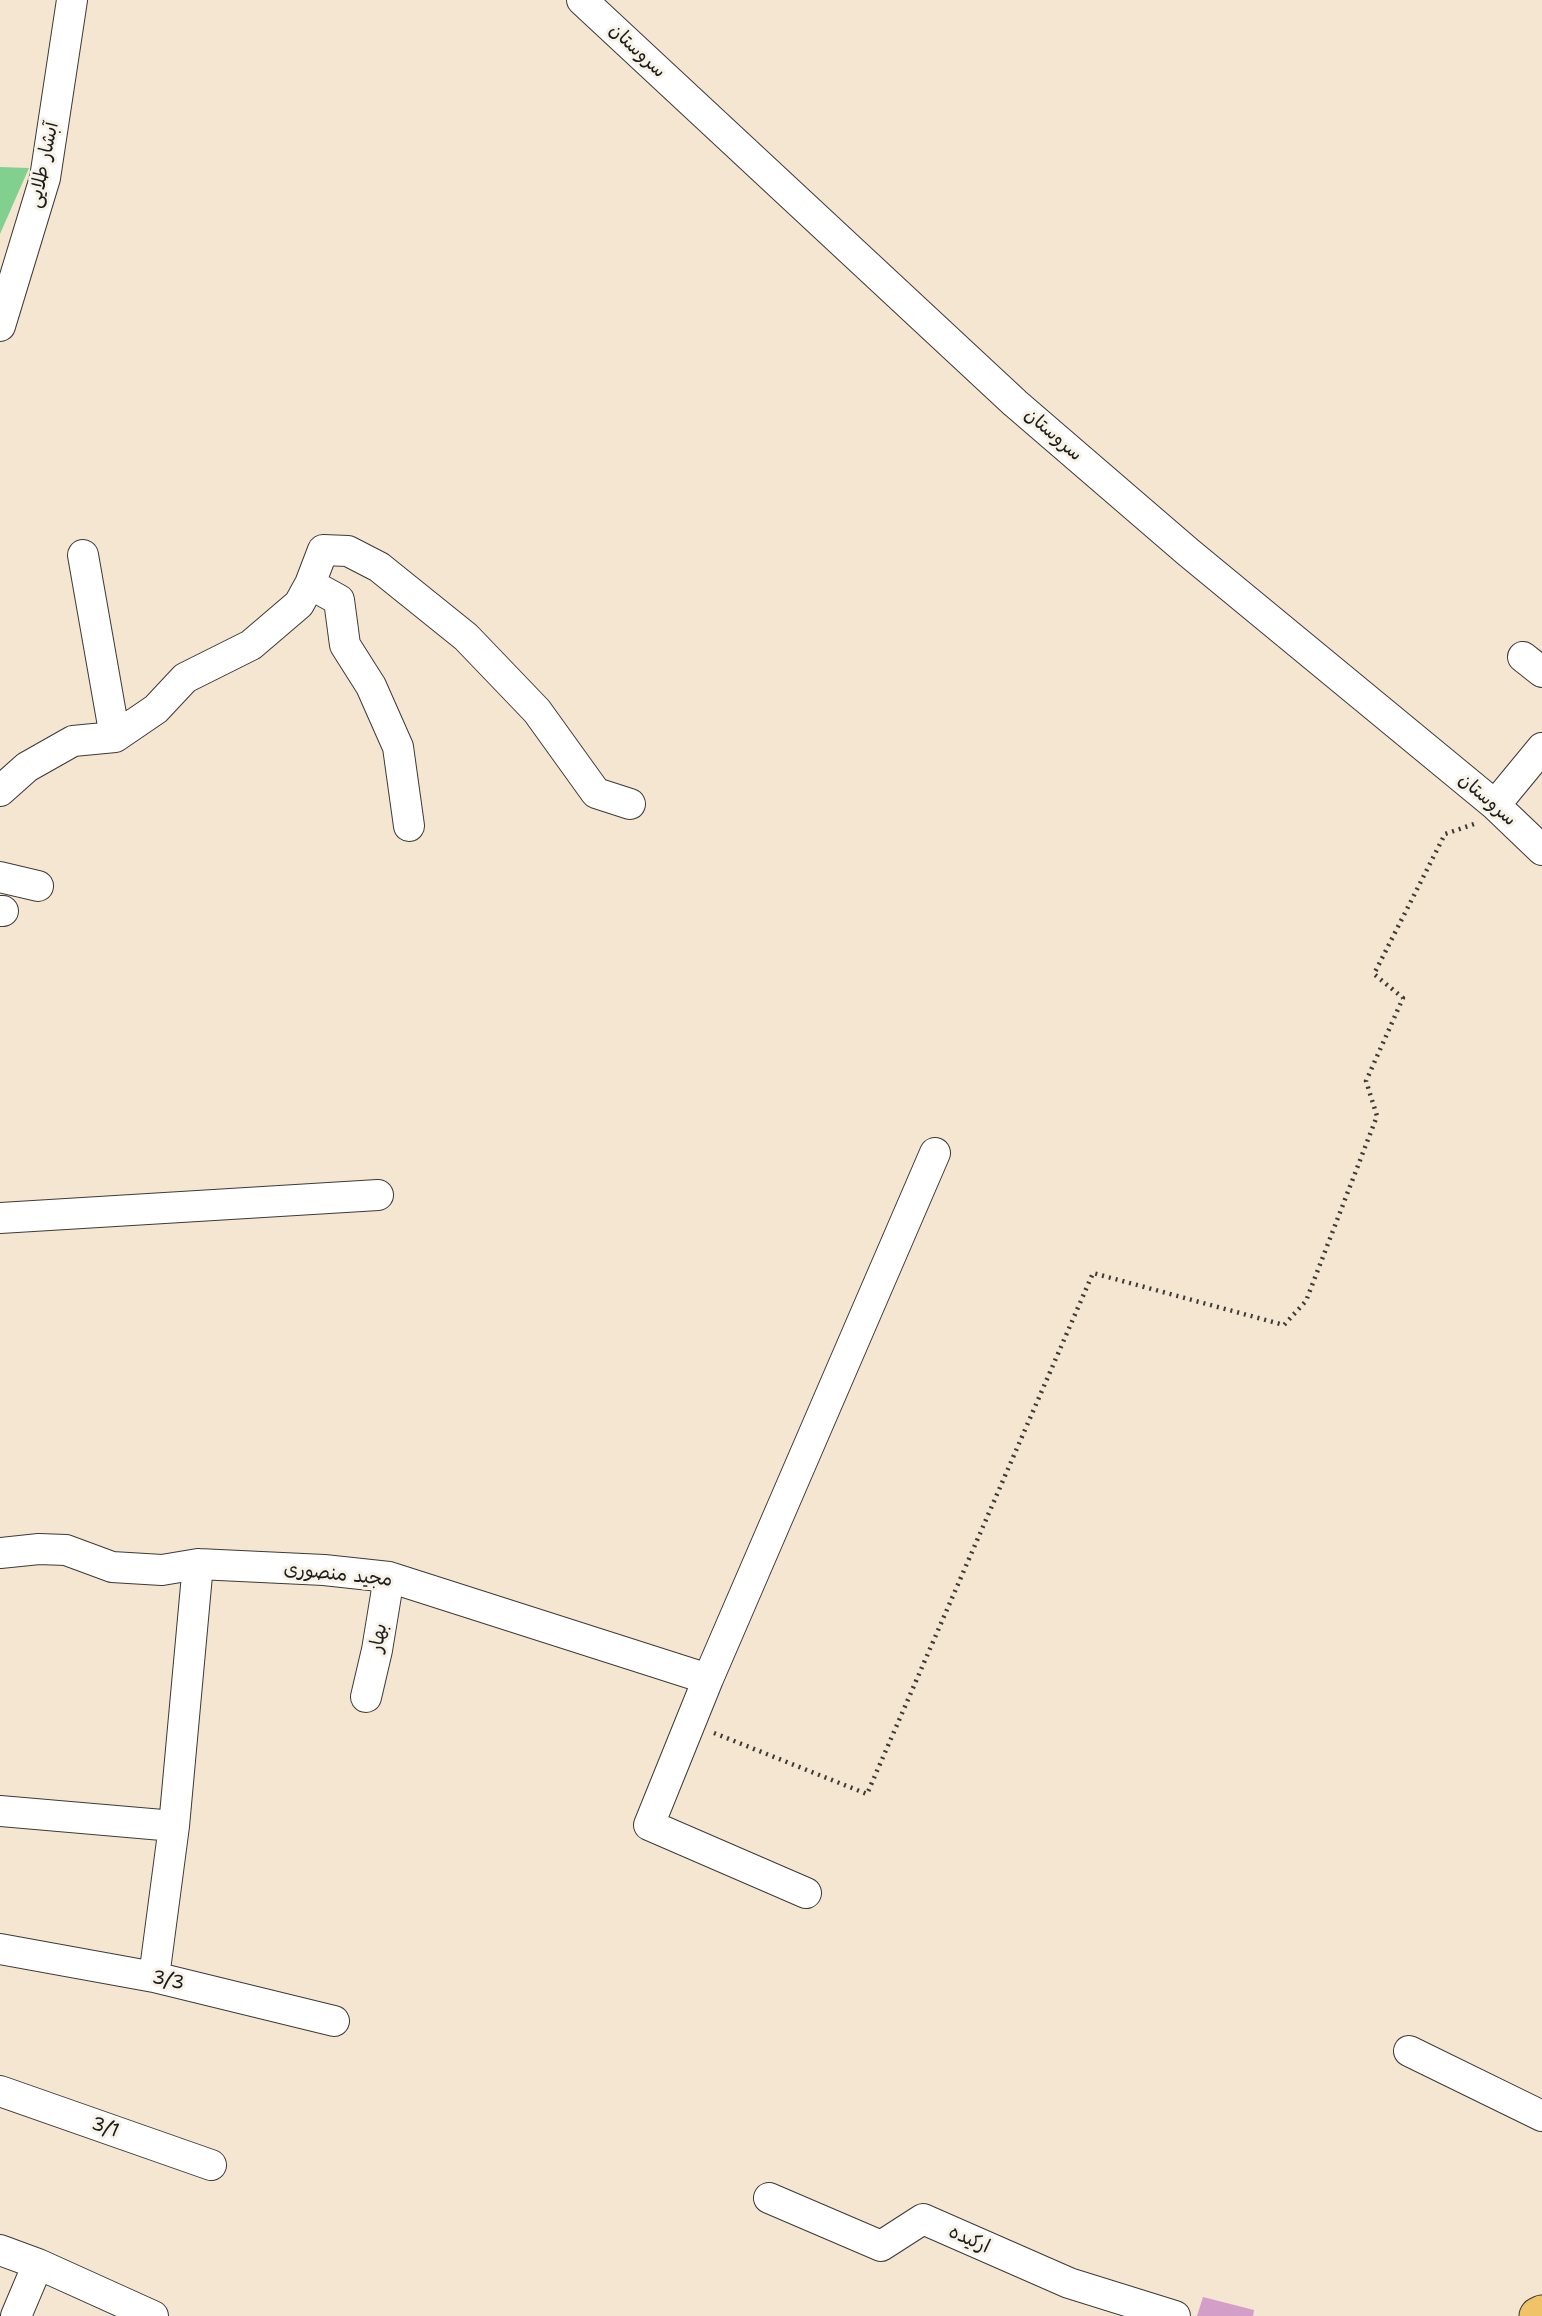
<!DOCTYPE html>
<html>
<head>
<meta charset="utf-8">
<style>
	body { margin:0 }
	canvas { display:block; background:#f5e6d1 }
</style>
</head>
<body>
<canvas width="1542" height="2316"></canvas>
<script>
const ctx = document.querySelector('canvas').getContext('2d');
ctx.lineJoin = 'round';
function paint(path, color) { ctx.fillStyle = color; ctx.fill(path, 'evenodd'); }
const toPath = rows => new Path2D(rows.map(r => 'M' + r).join(''));
function strokePath(path, color, width, dash) { ctx.strokeStyle = color; ctx.lineWidth = width; ctx.lineCap = dash ? 'butt' : 'round'; ctx.setLineDash(dash || []); ctx.stroke(path); }
function drawText(font, color, halo, rows, align = 'center') {
  ctx.font = font + ' "Shantell Sans","Playpen Sans Arabic",sans-serif'; ctx.lineWidth = 6; ctx.setLineDash([]); ctx.textBaseline = 'middle'; ctx.strokeStyle = halo; ctx.fillStyle = color; for (const [text, x, y, turn = 0] of rows) {
    ctx.save(); ctx.translate(x, y); ctx.rotate((+turn || 0) * Math.PI / 180); ctx.textAlign = isNaN(turn) ? turn : align; if (halo) ctx.strokeText(text, 0, 0); ctx.fillText(text, 0, 0); ctx.restore();
  }
}
paint(toPath([
	[0,167,29,168,0,234]
]), '#82d090');
paint(toPath([
	[1203,2297,1254,2310,1253,2316,1197,2316]
]), '#d39ec8');
const minor = toPath([
	[582,0,1015,403,1188,552,1495,805,1542,850],
	[0,326,45,178,72,0],
	[83,555,115,737],
	[310,584,339,600,345,645,371,686,398,747,409,826],
	[1523,657,1542,672],
	[0,791,27,767,73,741,115,737,156,709,185,678,251,645,299,604,310,584,323,550,348,551,379,567,466,637,537,711,596,793,630,804],
	[1495,805,1542,748],
	[0,877,38,886],
	[0,911,3,911],
	[0,1218,378,1195],
	[0,1553,39,1549,66,1550,112,1567,162,1570,198,1564,324,1570,389,1577,708,1679],
	[366,1697,377,1650,389,1577],
	[0,1811,174,1826],
	[806,1893,649,1825,708,1679,935,1153],
	[0,1949,154,1977,334,2021],
	[154,1977,174,1826,198,1564],
	[1409,2051,1542,2116],
	[0,2091,211,2165],
	[769,2198,881,2246,923,2219,1069,2283,1175,2316],
	[0,2250,38,2264,153,2316],
	[16,2316,38,2264]
]);
const major = toPath([
	[1538,2316,1542,2314]
]);
strokePath(minor, '#3d3a37', 32);
strokePath(major, '#3d3a37', 39);
strokePath(toPath([
	[714,1733,867,1794,1093,1273,1284,1325,1306,1301,1377,1116,1366,1081,1403,998,1374,974,1445,834,1477,823]
]), '#3d3a37', 4.5, [2, 5]);
strokePath(minor, '#fff', 30);
strokePath(major, '#f1c369', 37);
drawText('19px', '#1c1c1c', '#f7f3e8', [
	["سروستان",637,51,43],
	["آبشار طلایی",44,165,-78],
	["سروستان",1053,435,41],
	["سروستان",1487,800,41],
	["مجید منصوری",338,1575,6],
	["بهار",379,1638,-80],
	["3/3",168,1981,13],
	["3/1",105,2128,19],
	["ارکیده",969,2240,24]
]);
</script>
</body>
</html>
